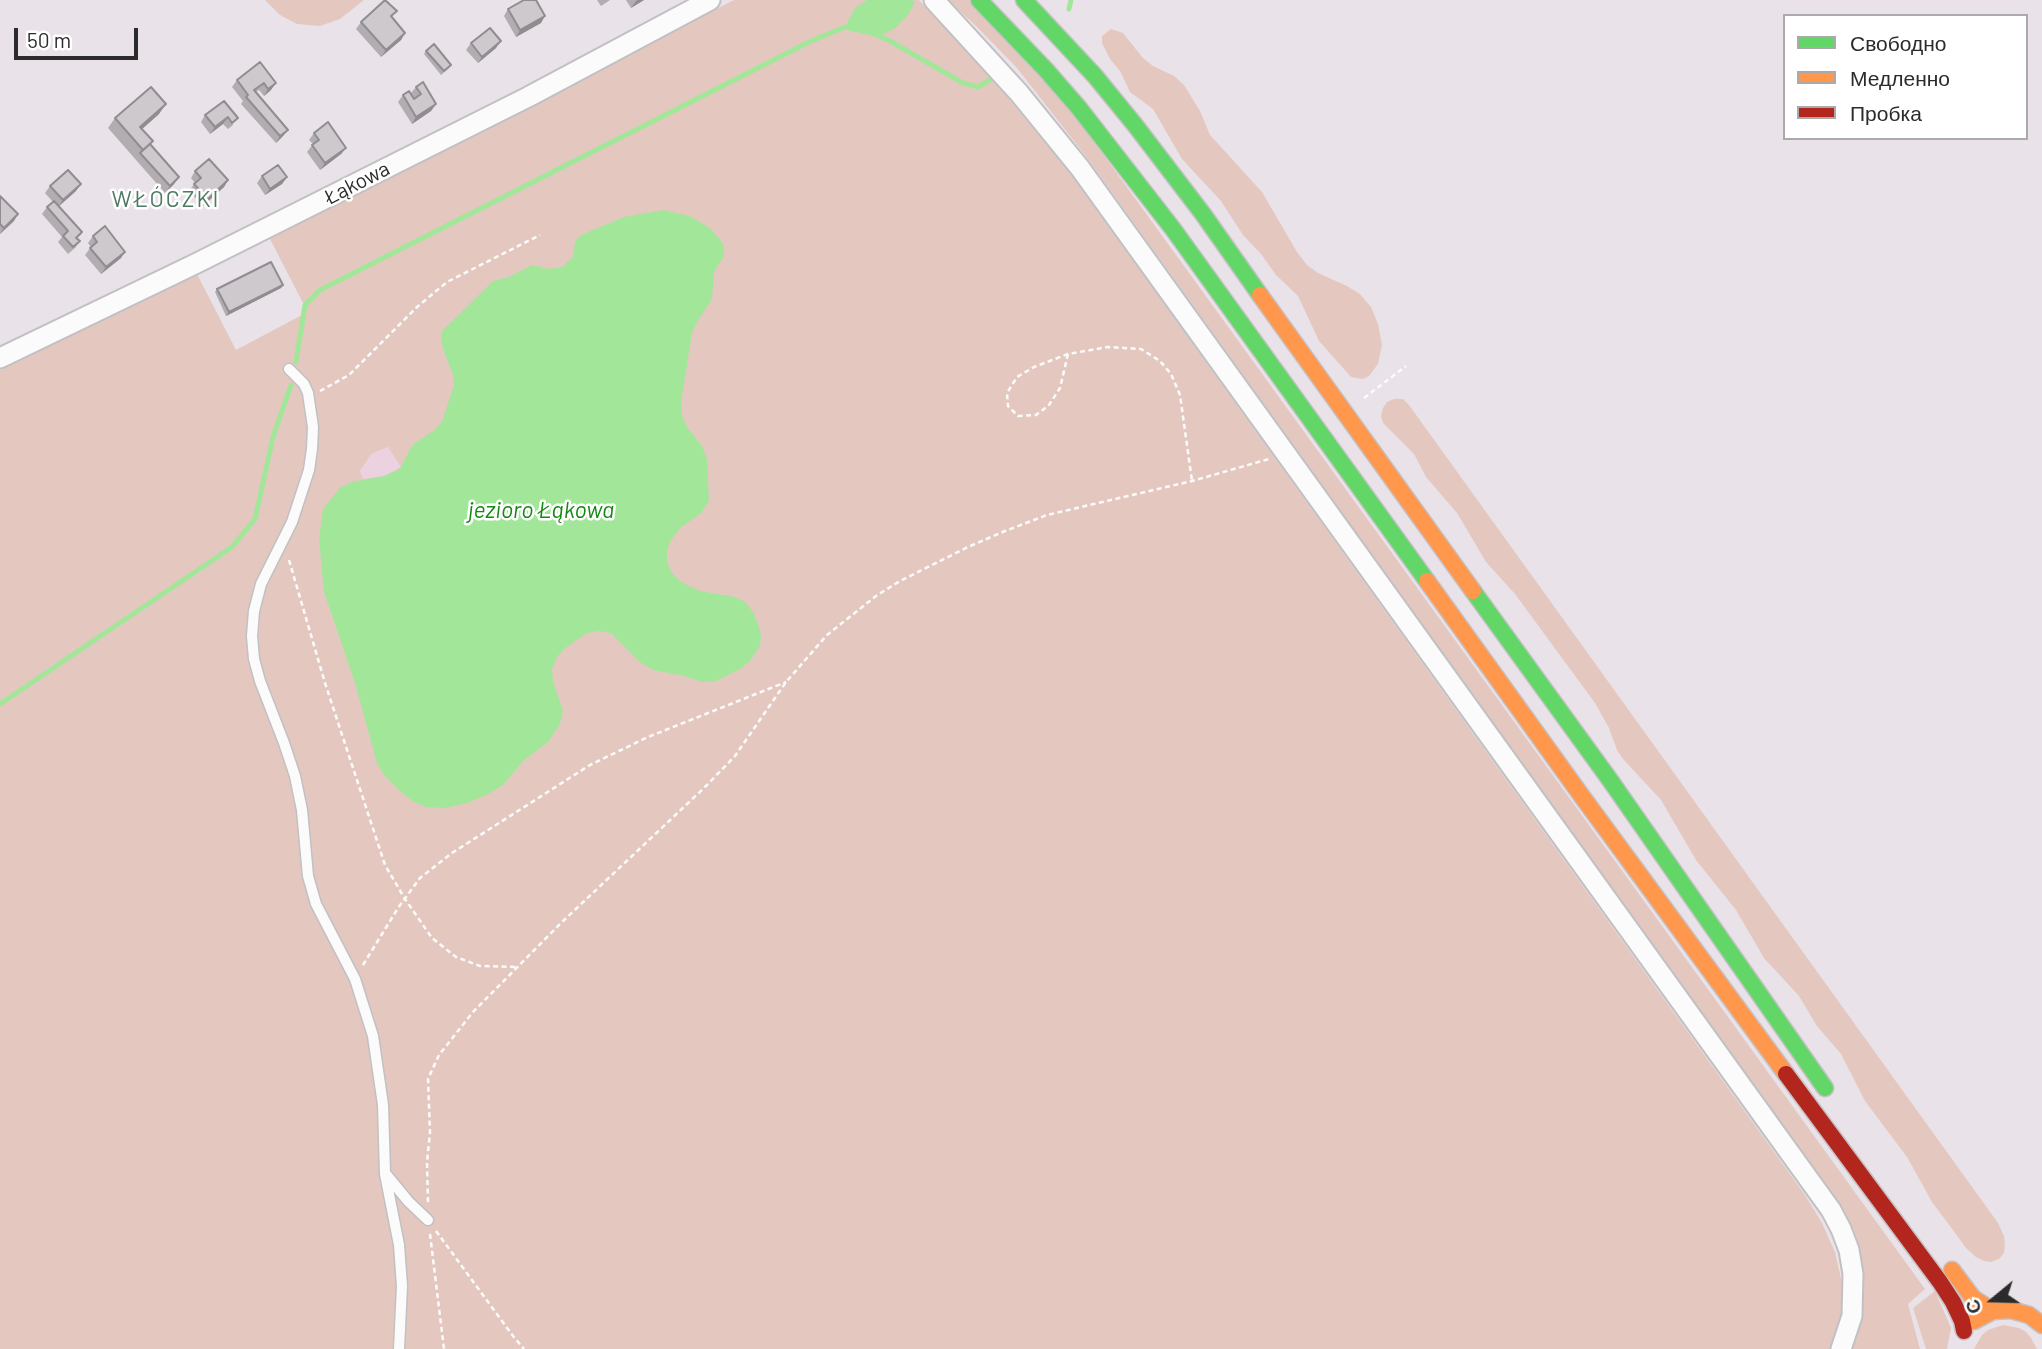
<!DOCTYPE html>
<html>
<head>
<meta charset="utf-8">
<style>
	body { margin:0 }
	#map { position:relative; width:2042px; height:1349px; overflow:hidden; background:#e9e2e8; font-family:Barlow,sans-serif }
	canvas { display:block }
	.legend { position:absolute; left:1783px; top:14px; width:245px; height:126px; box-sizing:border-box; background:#fff; border:2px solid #aaa; margin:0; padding:9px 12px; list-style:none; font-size:21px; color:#2b2b2b }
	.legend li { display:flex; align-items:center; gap:14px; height:35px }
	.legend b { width:35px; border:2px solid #aaa }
	.north { position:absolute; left:1958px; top:1265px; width:70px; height:70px; -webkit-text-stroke:5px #fff; paint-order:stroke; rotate:251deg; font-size:19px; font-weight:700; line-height:28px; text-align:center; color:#2b2b2b }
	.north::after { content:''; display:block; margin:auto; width:24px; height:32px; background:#2b2b2b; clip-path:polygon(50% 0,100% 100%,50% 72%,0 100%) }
	.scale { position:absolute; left:14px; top:28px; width:124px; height:32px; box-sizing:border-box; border:4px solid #2b2b2b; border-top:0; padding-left:9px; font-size:21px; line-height:24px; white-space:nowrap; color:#2b2b2b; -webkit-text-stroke:5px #fff; paint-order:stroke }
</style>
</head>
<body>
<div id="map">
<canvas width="2042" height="1349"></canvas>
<ul class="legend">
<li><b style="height:9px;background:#63d668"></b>Свободно</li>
<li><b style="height:9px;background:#ff974d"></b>Медленно</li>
<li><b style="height:9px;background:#b3261e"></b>Пробка</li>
</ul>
<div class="north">С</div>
<div class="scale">50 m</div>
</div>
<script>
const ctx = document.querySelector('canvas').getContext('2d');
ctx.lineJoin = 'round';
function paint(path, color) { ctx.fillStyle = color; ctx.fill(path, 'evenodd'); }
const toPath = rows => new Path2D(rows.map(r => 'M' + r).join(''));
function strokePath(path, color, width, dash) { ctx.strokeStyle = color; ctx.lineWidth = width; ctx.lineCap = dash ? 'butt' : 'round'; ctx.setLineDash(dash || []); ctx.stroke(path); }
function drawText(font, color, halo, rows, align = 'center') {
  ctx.font = font + ' Barlow,sans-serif'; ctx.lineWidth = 5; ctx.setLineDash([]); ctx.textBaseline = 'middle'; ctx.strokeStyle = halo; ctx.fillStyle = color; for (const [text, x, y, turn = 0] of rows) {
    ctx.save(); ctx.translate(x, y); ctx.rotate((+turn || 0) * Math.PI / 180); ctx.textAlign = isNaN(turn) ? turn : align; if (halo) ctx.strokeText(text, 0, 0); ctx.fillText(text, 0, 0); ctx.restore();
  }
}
paint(toPath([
	[265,0,364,0,340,19,320,26,297,24,280,15],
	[734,0,919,0,995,82,1069,172,1805,1195,1822,1223,1835,1252,1842,1283,1842,1312,1831,1349,0,1349,0,370,197,274,236,350,302,315,304,305,270,239],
	[948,0,970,0,1066,103,1925,1289,1908,1304,1920,1349,1851,1349,1857,1337,1864,1290,1860,1255,1854,1231,1839,1204,1088,159,1017,68,976,26],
	[1111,29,1123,33,1143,58,1153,66,1174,76,1184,85,1200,111,1210,135,1262,192,1297,252,1307,265,1318,273,1347,286,1360,294,1371,307,1378,324,1382,345,1378,364,1369,376,1363,379,1351,377,1319,341,1298,296,1276,275,1261,254,1243,235,1221,201,1182,159,1153,109,1130,92,1120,71,1110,59,1102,43,1102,36],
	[1394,399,1403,399,1409,405,1998,1223,2004,1236,2005,1245,2004,1253,1999,1259,1991,1262,1984,1261,1976,1257,1966,1248,1950,1226,1932,1202,1907,1157,1865,1101,1841,1054,1817,1026,1799,996,1764,958,1736,910,1696,860,1661,800,1623,759,1617,750,1609,728,1595,703,1515,594,1486,562,1457,513,1426,477,1414,454,1383,423,1381,416,1383,408,1387,402],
	[1935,1291,1951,1328,1947,1349,1926,1349,1913,1308],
	[2003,1325,2019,1328,2026,1332,2031,1338,2037,1349,1974,1349,1982,1335,1988,1330]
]), '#e4c8c0');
paint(toPath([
	[388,447,401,467,384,476,363,479,360,471,371,454]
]), '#ecd2e0');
paint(toPath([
	[867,0,912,0,915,3,907,16,894,29,879,36,845,27,855,8],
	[663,210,690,216,711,229,724,245,724,256,714,272,712,299,698,320,692,333,681,402,682,415,687,427,702,446,707,459,709,501,701,513,680,528,671,540,667,550,667,561,671,572,679,580,689,586,700,591,735,597,745,602,753,612,758,624,761,635,760,646,750,661,740,669,716,681,702,682,684,676,653,670,641,663,611,633,599,631,587,633,565,648,557,657,552,669,553,681,563,711,560,724,548,742,523,761,503,785,488,794,467,803,445,808,426,807,412,801,399,790,385,776,377,763,355,683,324,592,319,539,323,509,340,488,352,482,384,476,396,471,401,467,410,449,415,443,436,429,442,422,454,385,453,375,443,349,441,338,442,331,493,281,509,277,532,265,549,269,562,267,573,257,575,242,581,235,624,217]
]), '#a2e69a');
strokePath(toPath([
	[1069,9,1071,0],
	[296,362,305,305,320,290,811,41,845,27,872,33,890,41,963,83,978,87,991,79],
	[0,704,232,547,255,519,273,437,291,385]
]), '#a2e69a', 5);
const lane = toPath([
	[289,369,304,384,308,393,313,427,312,449,309,470,292,522,261,584,254,611,252,636,254,659,260,681,284,743,295,776,302,810,308,876,316,904,355,979,373,1036,383,1105,385,1173,408,1201,428,1220],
	[385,1174,399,1245,402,1286,399,1349]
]);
const street = toPath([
	[934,0,1019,93,1080,168,1831,1210,1841,1229,1849,1250,1853,1274,1852,1316,1841,1349],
	[0,358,195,264,528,97,710,0]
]);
const fast = toPath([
	[979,0,1046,70,1079,108,1173,229,1427,581],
	[1024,0,1095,76,1135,125,1203,214,1260,295],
	[1473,591,1610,780,1825,1088]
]);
const slow = toPath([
	[1260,295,1473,591],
	[1427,581,1581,795,1786,1074],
	[1952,1270,1973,1298,1993,1311],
	[1974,1321,1993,1311,2011,1310,2029,1315,2042,1325]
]);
const jam = toPath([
	[1786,1074,1940,1282,1953,1302,1962,1321,1964,1331]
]);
strokePath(lane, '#c1c0c2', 13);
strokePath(street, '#c1c0c2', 23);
strokePath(fast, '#c5c2c5', 19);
strokePath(slow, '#c5c2c5', 19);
strokePath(jam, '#c5c2c5', 19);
strokePath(toPath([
	[1068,354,1060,388,1049,405,1036,415,1018,416,1008,406,1007,393,1017,377,1034,367,1068,354,1108,347,1141,349,1160,361,1171,374,1180,395,1192,481],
	[320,391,349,375,417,307,447,282,540,235],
	[1364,398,1406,366],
	[289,560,325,683,385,865,405,899,432,938,456,957,480,966,518,967],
	[363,965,398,908,420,878,452,853,590,765,648,737,786,682],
	[428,1202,427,1162,430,1132,428,1079,439,1055,473,1012,561,923,704,788,735,756,786,682,827,635,876,596,900,581,968,547,1005,531,1047,515,1192,481,1269,459],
	[436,1231,513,1336,524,1349],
	[430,1234,444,1349]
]), '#fcfbfc', 2.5, [5, 3.5]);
strokePath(lane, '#fcfbfc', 10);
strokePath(street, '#fcfbfc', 19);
strokePath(fast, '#63d668', 16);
strokePath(slow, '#ff974d', 16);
strokePath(jam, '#b3261e', 16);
paint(toPath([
	[597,0,610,0,601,6],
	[626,0,644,0,631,8],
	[508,9,541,23,516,37,504,16],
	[392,18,405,33,401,40,381,57,356,29,361,22],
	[471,43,496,48,478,63,466,50],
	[426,51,449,68,441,75,424,54],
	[260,62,271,90,264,96,259,90,256,92,288,130,283,136,276,143,241,104,243,101,232,87,237,80],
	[416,87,436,104,431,111,412,124,398,102,403,95,414,99,411,93],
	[224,101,233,125,228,129,223,124,210,134,201,122,205,115],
	[159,114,142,129,174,184,165,193,108,128,115,118],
	[314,133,346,148,341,154,320,170,307,152,313,144,309,140],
	[195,171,228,180,224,187,203,206,189,191,195,183,191,178],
	[262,176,287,177,282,184,265,195,257,183],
	[50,186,76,191,59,206,80,241,75,248,68,254,58,242,62,237,42,214,47,207,53,202,45,193],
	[0,196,14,221,0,234],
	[93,236,121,258,101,274,85,255,91,247,88,243],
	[283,285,281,288,226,316,215,292,217,289]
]), '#b1adb0');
paint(toPath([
	[638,0,644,0,631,8,636,1],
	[545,16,541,23,516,37,520,30],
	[405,33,401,40,381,57,386,50],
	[501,41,496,48,478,63,482,57],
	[276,83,271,90,264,96,268,89],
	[166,104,159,114,133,137,140,127],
	[436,104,431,111,412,124,416,117],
	[228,117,223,124,210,134,215,127],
	[288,130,283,136,276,143,280,136],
	[346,148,341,154,320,170,325,163],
	[179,177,174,184,165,193,170,186],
	[287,177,282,184,265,195,270,189],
	[228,180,224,187,203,206,208,199],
	[81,184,76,191,58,207,63,200],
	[18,214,14,221,0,234,4,228],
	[125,252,121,258,101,274,106,267],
	[283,285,281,288,226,316,229,312]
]), '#908d90');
const building = toPath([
	[385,0,397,11,391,16,405,33,386,50,361,22,385,0],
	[524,0,536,0,545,16,520,30,508,9,524,0],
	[490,28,501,41,482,57,471,43,490,28],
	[434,44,451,65,444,71,426,51,434,44],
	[260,62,276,83,268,89,264,83,254,90,288,130,280,136,246,97,248,95,237,80,260,62],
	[423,82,436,104,416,117,403,95,409,91,414,99,421,94,416,87,423,82],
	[151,87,166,104,140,127,153,141,143,150,115,118,151,87],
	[224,101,238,118,232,123,228,117,215,127,205,115,224,101],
	[328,122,346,148,325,163,312,145,319,140,314,133,328,122],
	[150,144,179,177,170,186,140,153,150,144],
	[209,159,228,180,208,199,194,184,201,178,195,171,209,159],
	[278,165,287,177,270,189,262,176,278,165],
	[68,170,81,184,63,200,50,186,68,170],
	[0,196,18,214,4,228,0,224,0,196],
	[54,201,82,232,76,238,80,241,73,247,63,236,68,231,47,207,54,201],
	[105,226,125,252,106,267,90,248,97,242,93,236,105,226],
	[271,262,283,285,229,312,217,289,271,262]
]);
paint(building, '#cec9cd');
strokePath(building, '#908d90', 2);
drawText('21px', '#2b2b2b', '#fff', [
	["Łąkowa",357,183,-27]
]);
ctx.letterSpacing = '2px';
drawText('23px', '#4e7a62', '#fff', [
	["WŁÓCZKI",166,199]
]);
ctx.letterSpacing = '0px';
drawText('italic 23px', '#178816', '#fff', [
	["jezioro Łąkowa",541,510]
]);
</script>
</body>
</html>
